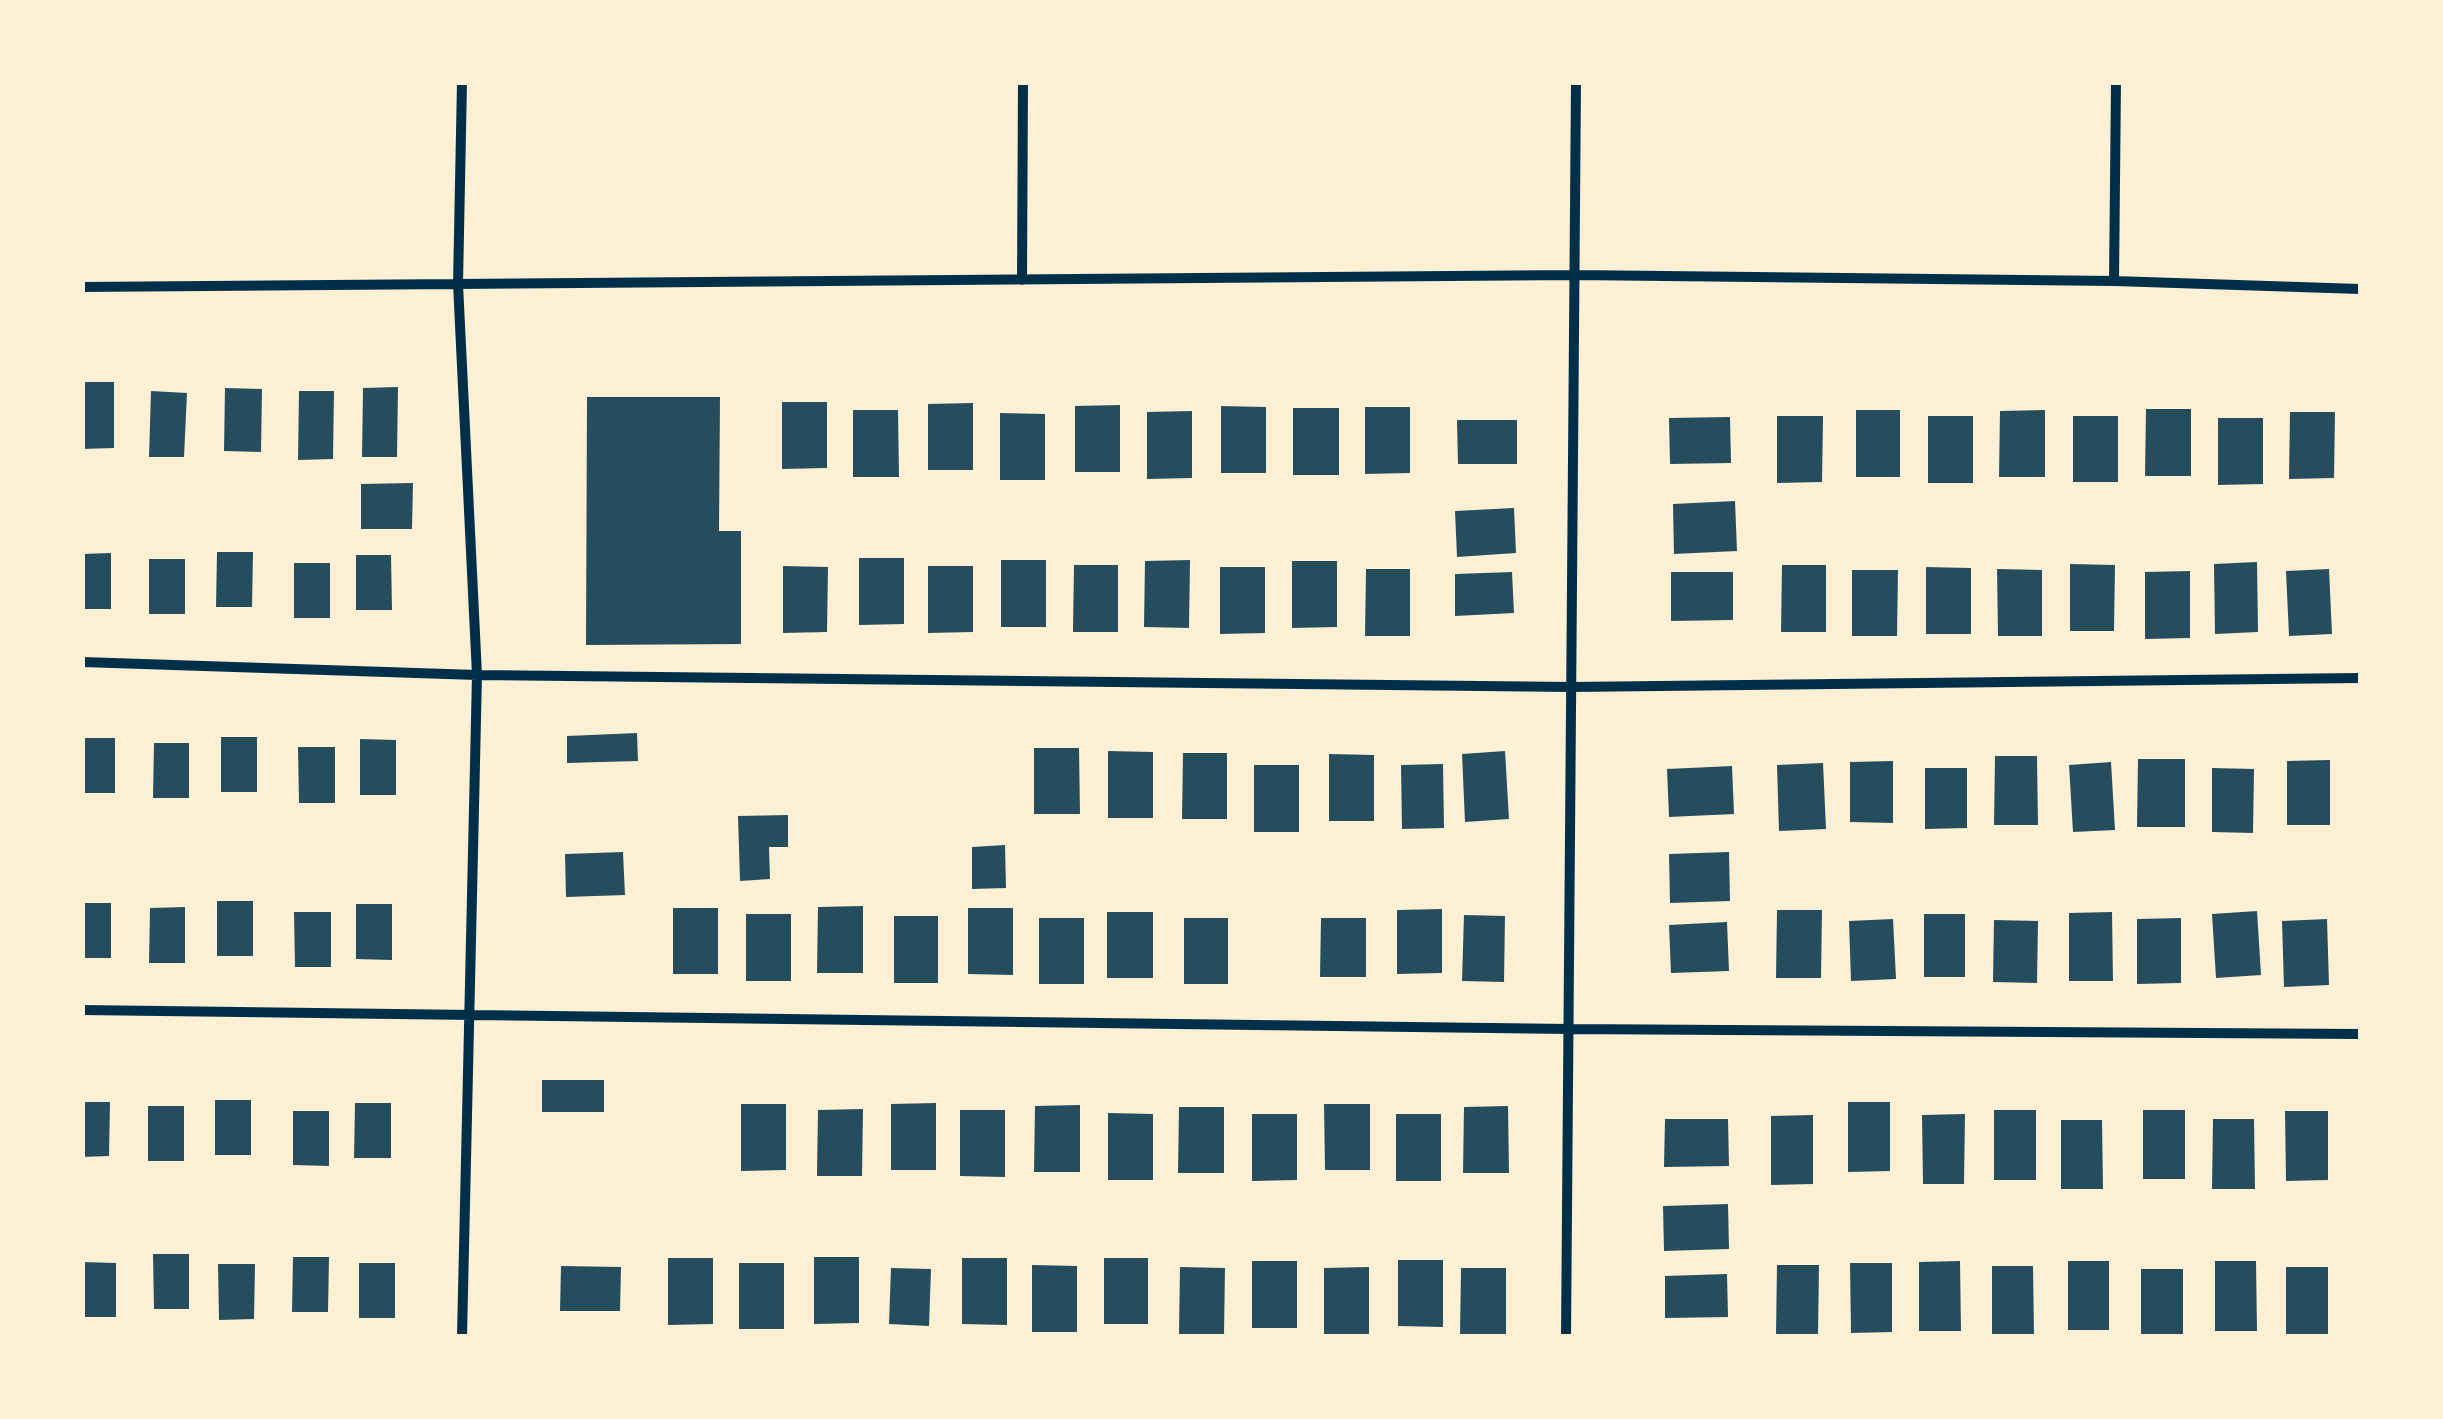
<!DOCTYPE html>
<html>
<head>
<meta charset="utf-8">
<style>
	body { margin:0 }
	#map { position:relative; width:2443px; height:1419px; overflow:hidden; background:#fdf0d5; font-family:"Titillium Web",sans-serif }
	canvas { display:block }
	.frame { position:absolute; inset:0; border:85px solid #fdf0d5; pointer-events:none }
</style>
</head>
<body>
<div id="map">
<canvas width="2443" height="1419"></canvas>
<div class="frame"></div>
</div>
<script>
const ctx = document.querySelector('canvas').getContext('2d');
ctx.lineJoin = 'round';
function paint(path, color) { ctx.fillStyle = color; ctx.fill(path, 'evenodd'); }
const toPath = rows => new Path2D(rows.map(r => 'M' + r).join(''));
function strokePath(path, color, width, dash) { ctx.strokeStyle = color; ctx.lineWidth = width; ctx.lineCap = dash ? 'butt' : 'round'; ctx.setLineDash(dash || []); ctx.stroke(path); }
paint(toPath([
	[82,382,114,382,114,448,82,449],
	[398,387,397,457,362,457,363,388],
	[225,388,262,389,261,452,224,451],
	[151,391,187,393,184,457,149,457],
	[299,391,334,391,333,459,298,460],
	[587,397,720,397,719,531,741,531,741,644,586,645],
	[782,402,827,402,827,468,782,469],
	[973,403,973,470,928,470,928,404],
	[1120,405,1120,472,1075,472,1075,406],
	[1221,406,1266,407,1266,473,1221,473],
	[1365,407,1410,407,1410,473,1365,474],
	[1293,408,1339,408,1339,475,1293,475],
	[2146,409,2191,409,2191,476,2145,476],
	[853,410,898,410,899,477,853,477],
	[1856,410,1900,410,1900,477,1856,477],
	[2045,410,2045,477,1999,477,2000,411],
	[1192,411,1192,478,1147,479,1147,412],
	[2290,412,2335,412,2334,478,2289,479],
	[1000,413,1045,414,1045,480,1000,480],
	[1777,416,1823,416,1822,482,1777,483],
	[1928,416,1973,416,1973,483,1928,483],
	[2073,416,2118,416,2118,482,2073,482],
	[1730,417,1731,463,1670,464,1669,418],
	[2218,418,2263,418,2263,484,2218,485],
	[1457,420,1517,420,1517,464,1458,464],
	[413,483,412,529,361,529,361,484],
	[1735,501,1737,551,1674,554,1673,504],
	[1514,508,1516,553,1457,557,1455,511],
	[217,552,253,552,252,607,216,607],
	[111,553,111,609,82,609,82,554],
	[356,555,391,555,392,610,356,610],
	[859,558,904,558,904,624,859,625],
	[149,559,185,559,185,614,149,614],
	[1001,560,1046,560,1046,627,1001,627],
	[1190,560,1189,628,1144,627,1145,561],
	[1292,561,1337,561,1337,627,1292,628],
	[2257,562,2258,632,2215,634,2214,564],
	[294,563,330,563,330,618,294,618],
	[2070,564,2115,565,2114,631,2070,631],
	[1074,565,1118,565,1118,632,1073,632],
	[1782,565,1826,565,1826,632,1781,632],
	[783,566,828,567,827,632,783,633],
	[928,566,973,566,973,632,928,633],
	[1220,567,1265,567,1265,633,1220,634],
	[1926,567,1971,568,1971,634,1926,634],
	[1366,569,1410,569,1410,636,1365,636],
	[1997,569,2042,570,2042,636,1998,636],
	[2329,569,2332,634,2289,636,2286,571],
	[1852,570,1898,570,1897,636,1852,636],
	[2190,571,2190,638,2145,639,2145,572],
	[1512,572,1514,613,1455,616,1455,574],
	[1671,572,1733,572,1733,620,1671,621],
	[637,733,638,761,567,763,567,736],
	[221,737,257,737,257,792,221,792],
	[82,738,115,738,115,793,82,793],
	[360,739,396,740,396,795,360,795],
	[154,743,189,743,189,798,153,798],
	[298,747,335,747,335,803,299,803],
	[1034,748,1079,748,1080,814,1034,814],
	[1108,751,1153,752,1153,818,1108,818],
	[1505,751,1509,819,1465,822,1462,754],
	[1183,753,1227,753,1227,819,1182,819],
	[1329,754,1374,755,1374,821,1329,821],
	[1995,756,2037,756,2038,825,1994,825],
	[2138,759,2185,759,2185,827,2137,827],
	[2330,760,2330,825,2287,825,2287,761],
	[1893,761,1893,823,1850,822,1850,762],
	[2111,762,2115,830,2073,832,2069,765],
	[1823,763,1826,829,1779,831,1777,765],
	[1443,764,1444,828,1402,829,1401,765],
	[1254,765,1299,765,1299,832,1254,832],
	[1732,766,1734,814,1669,817,1667,769],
	[1925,768,1967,768,1967,828,1925,829],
	[2212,768,2254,769,2253,833,2212,832],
	[788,815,788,847,769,847,770,879,740,881,738,816],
	[1005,845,1006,888,972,889,972,847],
	[623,852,625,895,566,897,565,854],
	[1729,852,1730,901,1670,903,1669,854],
	[217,901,253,901,253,956,217,956],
	[82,903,111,903,111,958,82,958],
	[356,904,392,904,392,960,356,959],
	[863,906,863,973,817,973,818,907],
	[185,907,185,963,149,963,150,908],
	[673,908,718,908,718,974,673,974],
	[968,908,1013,908,1013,975,968,974],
	[1442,909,1442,973,1397,974,1397,910],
	[1777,910,1822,910,1821,978,1776,978],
	[2257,911,2261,975,2216,978,2212,914],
	[294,912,331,912,331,967,295,967],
	[1107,912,1153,912,1153,978,1107,978],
	[2112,912,2113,981,2069,981,2069,913],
	[746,914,791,914,791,981,746,981],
	[1924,914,1965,914,1965,977,1924,977],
	[1464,915,1505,916,1504,982,1462,981],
	[894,916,938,916,938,983,894,983],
	[1039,918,1084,918,1084,984,1039,984],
	[1184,918,1228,918,1228,984,1184,984],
	[1321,918,1366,918,1366,977,1320,977],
	[2181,918,2181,983,2137,984,2137,919],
	[1893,919,1896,979,1851,981,1849,921],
	[2327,919,2329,985,2284,987,2282,921],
	[1994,920,2038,921,2037,983,1993,982],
	[1727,922,1729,971,1671,973,1669,925],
	[542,1080,604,1080,604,1112,542,1112],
	[215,1100,251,1100,251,1155,215,1155],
	[82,1102,110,1102,109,1156,82,1157],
	[1848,1102,1890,1102,1890,1171,1848,1172],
	[355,1103,391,1103,391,1158,354,1158],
	[936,1103,936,1170,891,1170,891,1104],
	[741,1104,786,1104,786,1170,741,1171],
	[1324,1104,1370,1104,1370,1170,1325,1170],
	[1080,1105,1080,1172,1034,1172,1035,1106],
	[148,1106,184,1106,184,1161,148,1161],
	[1508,1106,1509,1173,1463,1173,1464,1107],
	[1179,1107,1224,1107,1224,1173,1178,1173],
	[863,1109,862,1176,817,1176,818,1110],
	[960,1110,1005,1110,1005,1177,960,1176],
	[1994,1110,2036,1110,2036,1180,1994,1180],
	[2143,1110,2185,1110,2185,1179,2143,1179],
	[293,1111,329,1111,329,1166,293,1165],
	[2285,1111,2328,1111,2328,1180,2286,1181],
	[1108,1113,1153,1114,1153,1180,1108,1180],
	[1252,1114,1297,1114,1297,1180,1252,1181],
	[1396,1114,1441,1114,1441,1181,1396,1181],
	[1965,1114,1964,1184,1923,1184,1922,1115],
	[1813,1115,1813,1184,1771,1185,1771,1116],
	[1665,1119,1728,1119,1729,1166,1664,1167],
	[2213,1119,2254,1119,2255,1189,2212,1189],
	[2061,1120,2102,1120,2103,1189,2061,1189],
	[1728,1204,1729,1249,1664,1251,1663,1206],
	[153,1254,189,1254,189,1309,154,1309],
	[293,1257,329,1257,328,1312,292,1312],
	[814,1257,859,1257,859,1323,814,1324],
	[668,1258,713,1258,713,1324,668,1325],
	[962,1258,1007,1258,1007,1325,962,1324],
	[1104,1258,1148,1258,1148,1324,1104,1324],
	[1398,1260,1443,1260,1443,1327,1398,1326],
	[1252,1261,1297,1261,1297,1328,1252,1328],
	[1960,1261,1961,1331,1919,1331,1919,1262],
	[2068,1261,2109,1261,2109,1330,2068,1330],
	[2215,1261,2256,1261,2257,1331,2215,1331],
	[82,1262,116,1263,116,1317,82,1317],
	[359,1263,395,1263,395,1318,359,1318],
	[739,1263,784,1263,784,1329,739,1329],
	[1850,1263,1892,1263,1892,1332,1851,1333],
	[218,1264,255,1264,254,1319,219,1320],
	[1032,1265,1077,1266,1077,1332,1032,1332],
	[1777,1265,1819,1265,1818,1334,1776,1334],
	[561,1266,621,1267,620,1311,560,1311],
	[1992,1266,2033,1266,2034,1335,1992,1335],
	[1180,1267,1225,1268,1224,1334,1179,1334],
	[1369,1267,1369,1334,1324,1334,1324,1268],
	[2286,1267,2328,1267,2328,1336,2286,1336],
	[891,1268,931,1269,929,1326,889,1324],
	[1461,1268,1506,1268,1506,1335,1460,1335],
	[2141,1269,2183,1269,2183,1336,2141,1336],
	[1727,1274,1728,1317,1665,1318,1665,1276]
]), '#264d5e');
strokePath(toPath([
	[1022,280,1023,82],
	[2114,281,2116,82],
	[82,287,1574,275,2114,281,2360,289],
	[82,662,477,675,1571,687,2360,678],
	[82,1010,1569,1029,2360,1034],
	[462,1336,477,675,458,284,462,82],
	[1566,1336,1576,82]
]), '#003049', 10);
</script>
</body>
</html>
